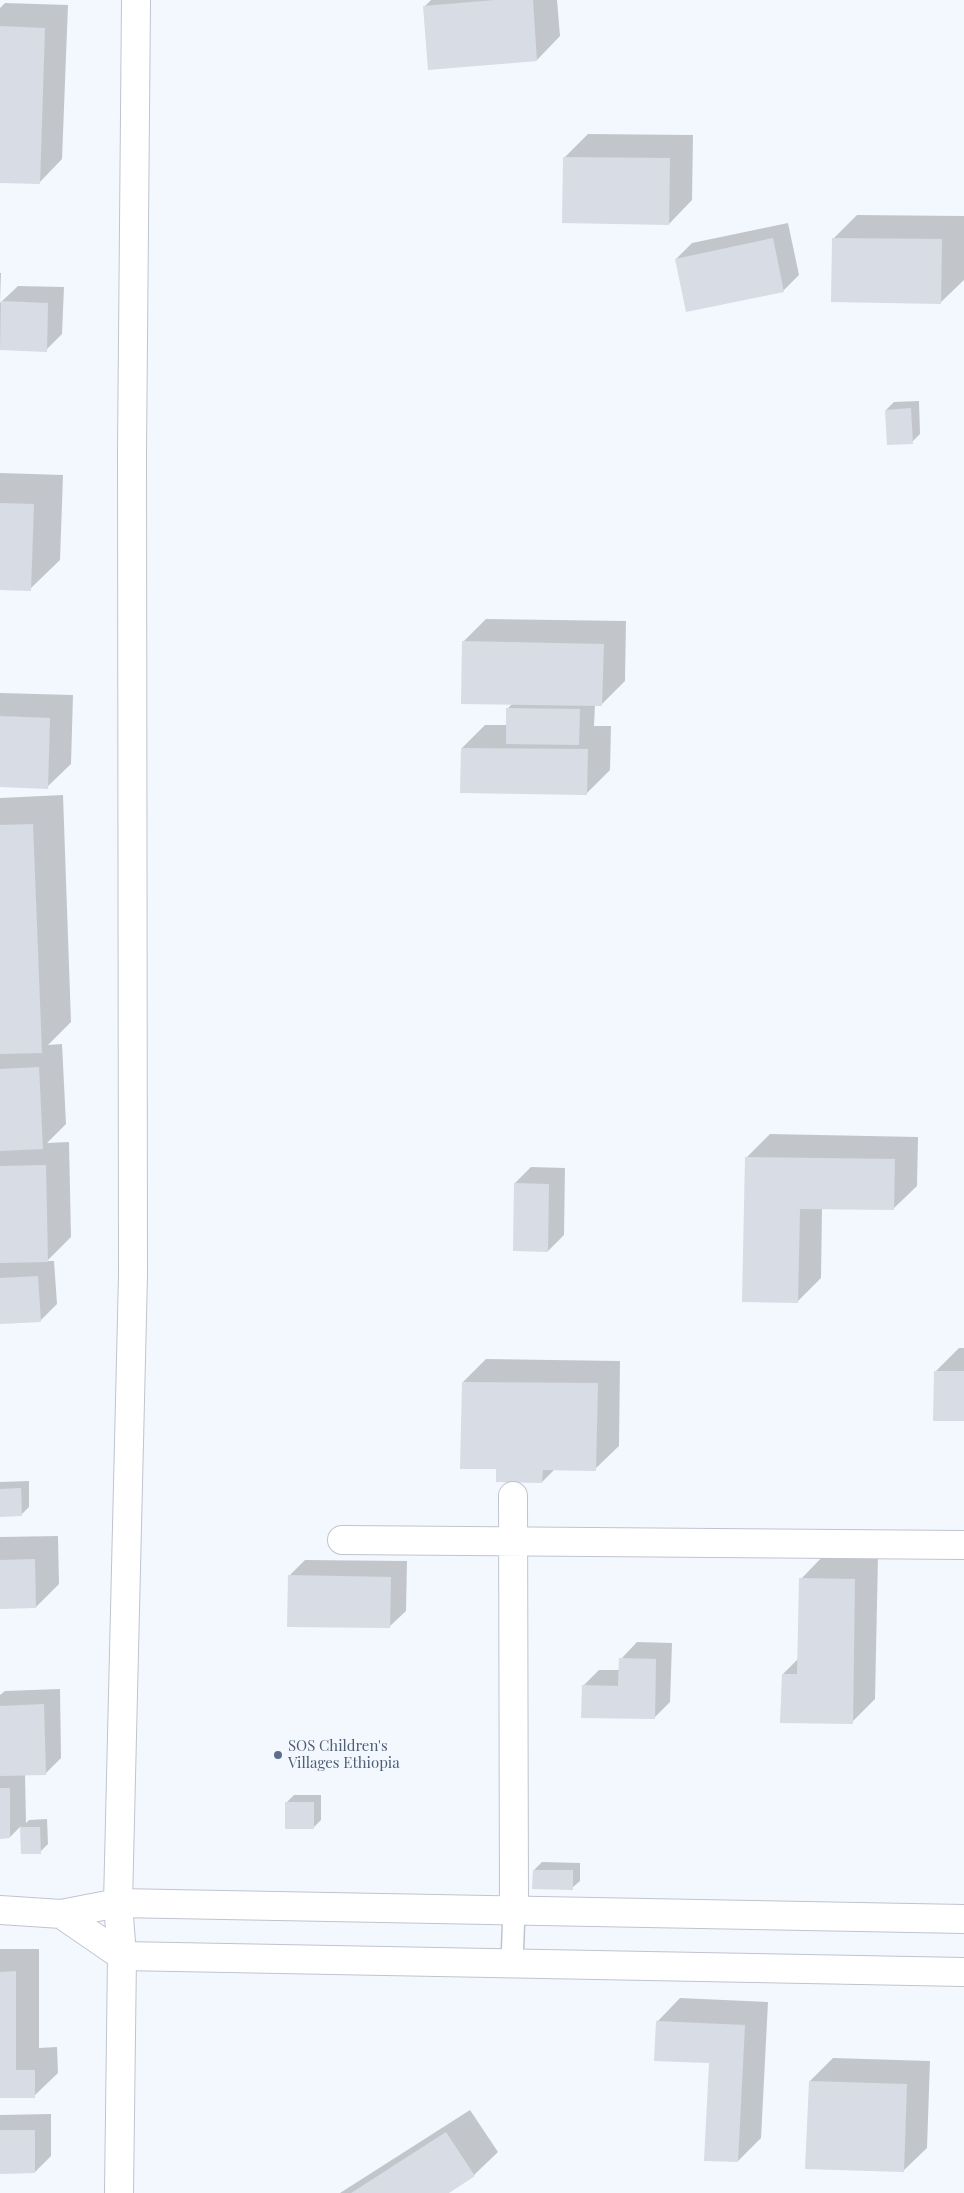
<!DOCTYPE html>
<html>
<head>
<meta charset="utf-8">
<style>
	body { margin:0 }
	canvas { display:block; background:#f3f7fe }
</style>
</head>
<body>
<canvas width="964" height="2193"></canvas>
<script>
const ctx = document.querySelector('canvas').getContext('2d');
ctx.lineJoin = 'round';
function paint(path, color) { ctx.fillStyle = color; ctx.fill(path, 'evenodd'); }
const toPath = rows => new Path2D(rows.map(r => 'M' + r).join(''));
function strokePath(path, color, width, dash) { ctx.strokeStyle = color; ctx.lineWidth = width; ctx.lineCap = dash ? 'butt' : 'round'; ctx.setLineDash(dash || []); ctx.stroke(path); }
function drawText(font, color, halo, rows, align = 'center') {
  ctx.font = font + ' "Playfair Display",serif'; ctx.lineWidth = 5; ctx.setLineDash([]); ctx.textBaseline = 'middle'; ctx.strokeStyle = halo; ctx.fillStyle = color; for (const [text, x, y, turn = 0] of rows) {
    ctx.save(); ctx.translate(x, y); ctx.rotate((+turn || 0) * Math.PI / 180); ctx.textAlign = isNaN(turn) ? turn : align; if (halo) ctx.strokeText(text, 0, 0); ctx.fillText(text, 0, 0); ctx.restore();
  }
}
paint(toPath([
	[431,0,557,0,560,36,537,60,424,7],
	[5,3,68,5,62,159,39,183,0,181,0,8],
	[588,134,693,135,692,200,669,224,565,157],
	[857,215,964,216,964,280,940,303,833,239],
	[788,223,799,275,783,291,676,259,692,243],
	[0,273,1,273,0,303],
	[18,286,64,287,62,334,46,350,0,349,0,303],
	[919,401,920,434,912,442,886,410,894,402],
	[0,473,63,475,60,560,30,589,0,588],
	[486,619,626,621,625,681,602,704,595,704,594,726,611,726,610,770,586,794,462,748,485,725,507,725,508,708,513,703,463,642],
	[0,693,73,695,71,764,47,787,0,786],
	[63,795,71,1022,48,1045,62,1044,66,1124,47,1143,69,1142,71,1237,47,1261,54,1261,57,1304,40,1321,0,1323,0,798],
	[770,1134,918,1137,917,1186,893,1209,822,1208,821,1278,798,1301,746,1158],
	[531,1167,565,1168,564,1235,548,1251,515,1183],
	[959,1348,964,1348,964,1420,936,1371],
	[486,1359,620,1361,619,1446,595,1469,555,1469,542,1482,498,1468,463,1382],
	[29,1481,29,1507,21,1515,0,1516,0,1482],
	[58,1536,59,1584,36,1607,0,1608,0,1537],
	[824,1555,878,1556,875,1699,852,1722,783,1674,799,1658,801,1579],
	[305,1560,407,1561,406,1611,389,1627,289,1576],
	[637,1642,672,1643,670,1702,654,1718,583,1686,599,1670,620,1670,621,1659],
	[60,1689,61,1758,45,1774,25,1774,26,1823,29,1820,47,1819,48,1844,40,1852,22,1853,21,1826,10,1837,0,1837,0,1695,5,1691],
	[294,1795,321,1795,321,1820,313,1828,286,1803],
	[542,1862,580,1863,580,1881,572,1888,534,1870],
	[0,1949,39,1949,39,2048,57,2047,58,2073,34,2096,0,2097],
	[680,1998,768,2002,761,2138,738,2161,710,2062,657,2022],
	[833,2058,930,2061,927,2148,903,2171,810,2081],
	[470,2110,498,2152,474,2175,447,2193,340,2193],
	[51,2114,51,2156,35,2172,0,2173,0,2115]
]), '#0003');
paint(toPath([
	[495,0,533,0,537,61,428,70,423,6],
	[0,26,45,28,40,184,0,183],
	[563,157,670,158,669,225,562,223],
	[773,238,784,292,686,312,675,259],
	[832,238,942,239,941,304,831,302],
	[1,301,48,303,47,352,0,350],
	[911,408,913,444,887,445,885,410],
	[0,503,34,504,31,591,0,590],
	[462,641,604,644,602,706,461,704],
	[506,708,580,709,579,745,506,744],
	[0,716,50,718,48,789,0,787],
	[461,748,588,749,587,795,460,793],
	[33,824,42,1053,0,1054,0,825],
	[39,1067,43,1149,0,1151,0,1069],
	[745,1157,895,1159,894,1210,800,1209,798,1303,742,1302],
	[46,1165,48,1262,0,1263,0,1166],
	[514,1183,549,1184,548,1252,513,1251],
	[38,1276,41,1322,0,1324,0,1278],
	[934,1371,964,1371,964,1421,933,1421],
	[462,1382,598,1383,596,1471,543,1470,542,1483,496,1482,496,1469,460,1469],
	[21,1488,22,1516,0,1517,0,1489],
	[35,1559,36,1608,0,1609,0,1560],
	[288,1575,391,1577,390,1628,287,1627],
	[799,1578,855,1579,853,1724,780,1723,782,1674,797,1674],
	[619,1658,656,1659,655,1719,581,1718,582,1685,618,1686],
	[44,1704,46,1775,0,1776,0,1706],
	[0,1788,10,1788,10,1838,0,1839],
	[285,1802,314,1802,314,1829,285,1829],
	[20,1827,40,1827,41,1854,21,1854],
	[533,1870,573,1870,573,1890,532,1889],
	[16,1971,16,2070,35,2070,35,2098,0,2098,0,1972],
	[656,2021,745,2025,738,2162,704,2161,709,2063,654,2061],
	[809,2081,907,2084,904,2172,805,2169],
	[0,2130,35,2130,35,2173,0,2174],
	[446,2132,475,2176,449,2193,351,2193]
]), '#d7dce5');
const service = toPath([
	[512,1964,514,1909]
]);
const minor = toPath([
	[513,1496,514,1909],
	[342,1540,964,1545]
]);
const tertiary = toPath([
	[118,1903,964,1919],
	[122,1956,964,1972]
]);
const secondary = toPath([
	[0,1910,61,1914,118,1903],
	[61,1914,122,1956],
	[119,2193,122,1956,118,1903,133,1275,132,452,136,0]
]);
strokePath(service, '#c0c4cd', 24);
strokePath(minor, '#c0c4cd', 30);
strokePath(tertiary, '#c0c4cd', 30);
strokePath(secondary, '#c0c4cd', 30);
strokePath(service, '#fff', 21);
strokePath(minor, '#fff', 28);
strokePath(tertiary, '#fff', 28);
strokePath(secondary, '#fff', 28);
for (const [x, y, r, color] of [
	[278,1755,5,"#5c6f8a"]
]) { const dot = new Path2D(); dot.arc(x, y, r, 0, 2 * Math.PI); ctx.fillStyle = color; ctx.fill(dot); strokePath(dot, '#f3f7fe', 2); }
drawText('15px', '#4e5e75', '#f3f7fe', [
	["SOS Children's",288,1746],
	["Villages Ethiopia",288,1763]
], 'left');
</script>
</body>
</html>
